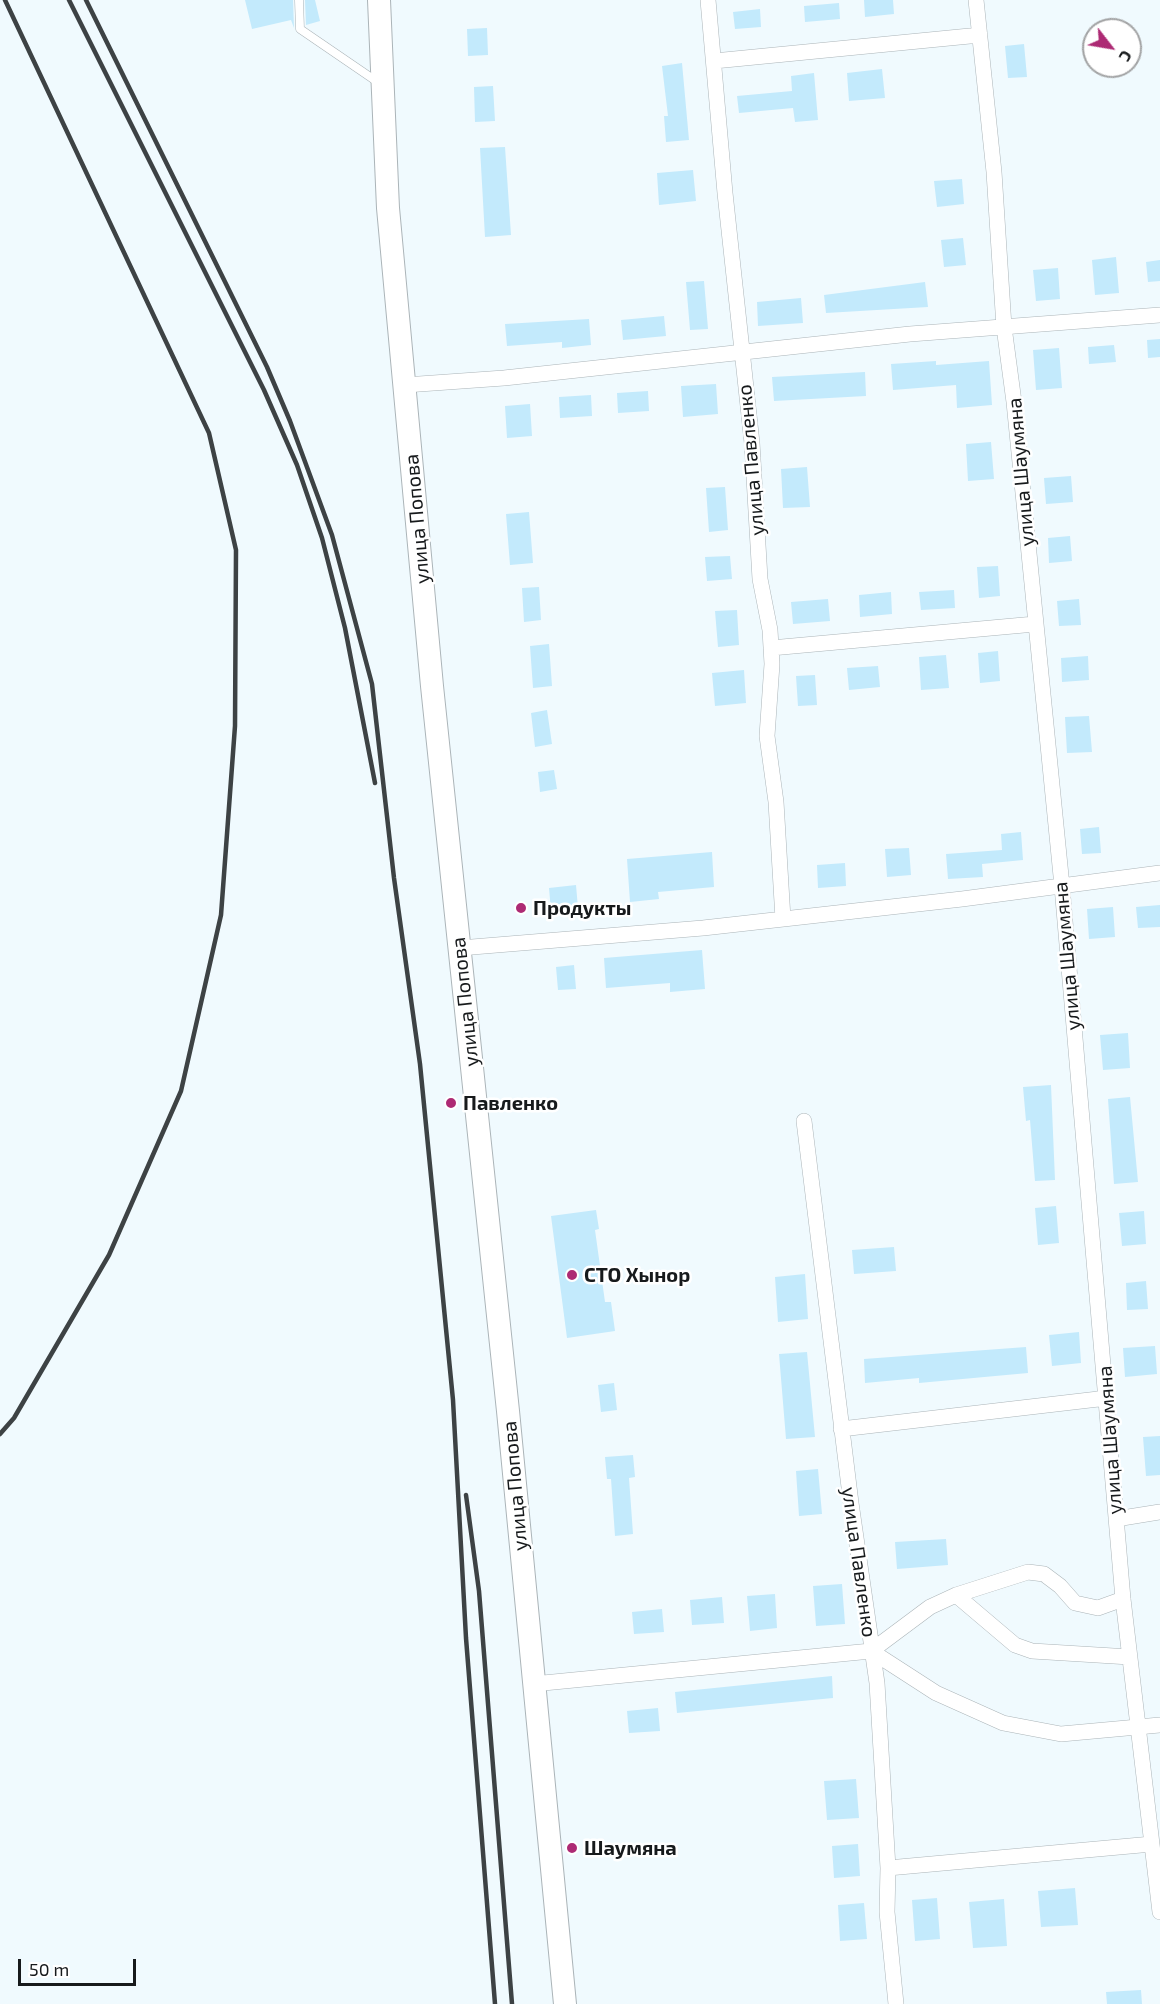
<!DOCTYPE html>
<html>
<head>
<meta charset="utf-8">
<style>
	body { margin:0 }
	#map { position:relative; width:1160px; height:2004px; overflow:hidden; background:#f0fafe; font-family:"Exo 2",sans-serif }
	canvas { display:block }
	.north { position:absolute; left:1082px; top:18px; width:60px; height:60px; box-sizing:border-box; background:#fff; border:2px solid #a2a3a4; border-radius:50%; rotate:121deg; font-size:16px; font-weight:700; line-height:24px; text-align:center; color:#171a1c }
	.north::after { content:''; display:block; margin:auto; width:21px; height:27px; background:#ad2a74; clip-path:polygon(50% 0,100% 100%,50% 72%,0 100%) }
	.scale { position:absolute; left:18px; top:1959px; width:118px; height:27px; box-sizing:border-box; border:3px solid #171a1c; border-top:0; padding-left:8px; font-size:18px; line-height:21px; white-space:nowrap; color:#171a1c; -webkit-text-stroke:4px #fff; paint-order:stroke }
</style>
</head>
<body>
<div id="map">
<canvas width="1160" height="2004"></canvas>
<div class="north">С</div>
<div class="scale">50 m</div>
</div>
<script>
const ctx = document.querySelector('canvas').getContext('2d');
ctx.lineJoin = 'round';
function paint(path, color) { ctx.fillStyle = color; ctx.fill(path, 'evenodd'); }
const toPath = rows => new Path2D(rows.map(r => 'M' + r).join(''));
function strokePath(path, color, width, dash) { ctx.strokeStyle = color; ctx.lineWidth = width; ctx.lineCap = dash ? 'butt' : 'round'; ctx.setLineDash(dash || []); ctx.stroke(path); }
function drawText(font, color, halo, rows, align = 'center') {
  ctx.font = font + ' "Exo 2",sans-serif'; ctx.lineWidth = 5; ctx.setLineDash([]); ctx.textBaseline = 'middle'; ctx.strokeStyle = halo; ctx.fillStyle = color; for (const [text, x, y, turn = 0] of rows) {
    ctx.save(); ctx.translate(x, y); ctx.rotate((+turn || 0) * Math.PI / 180); ctx.textAlign = isNaN(turn) ? turn : align; if (halo) ctx.strokeText(text, 0, 0); ctx.fillText(text, 0, 0); ctx.restore();
  }
}
paint(toPath([
	[245,0,293,0,294,28,291,20,252,29],
	[305,0,315,0,320,21,306,25],
	[864,0,893,0,894,14,865,17],
	[839,3,840,19,805,22,804,6],
	[760,9,761,27,735,29,733,12],
	[487,28,488,55,468,56,467,29],
	[1024,44,1027,77,1008,78,1005,46],
	[682,63,689,140,666,142,664,116,668,116,662,66],
	[882,69,885,98,849,101,847,73],
	[814,73,818,120,795,122,793,108,739,113,737,96,792,91,791,76],
	[493,86,495,121,475,122,474,87],
	[505,147,511,235,485,237,480,148],
	[693,170,696,201,659,205,657,173],
	[962,179,964,204,937,207,934,181],
	[963,238,966,265,944,267,941,240],
	[1116,257,1119,293,1095,295,1092,260],
	[1160,260,1160,281,1148,282,1146,262],
	[1058,268,1060,299,1036,301,1033,270],
	[704,281,708,329,690,330,686,282],
	[925,282,928,307,826,313,824,295],
	[801,298,803,323,758,326,757,302],
	[664,316,666,336,623,340,621,320],
	[589,319,591,345,562,348,562,342,507,346,505,324],
	[1160,339,1160,357,1148,358,1147,340],
	[1114,345,1116,362,1089,364,1088,347],
	[1059,348,1062,388,1036,390,1033,350],
	[936,361,936,365,989,361,992,405,957,408,956,385,893,390,891,364],
	[865,372,866,396,774,401,772,377],
	[716,384,718,414,683,417,681,386],
	[648,391,649,411,618,413,617,393],
	[591,395,592,416,560,418,559,397],
	[530,404,532,436,507,438,505,406],
	[991,442,994,479,968,481,966,444],
	[807,467,810,507,783,508,781,469],
	[1071,476,1073,502,1046,504,1044,478],
	[725,487,728,530,709,532,706,488],
	[529,512,533,563,510,565,506,514],
	[1070,536,1072,561,1049,563,1048,538],
	[730,556,732,579,707,581,705,557],
	[998,566,1000,596,979,598,977,567],
	[539,587,541,620,524,622,522,588],
	[954,590,955,608,921,610,919,592],
	[891,592,892,614,860,617,859,595],
	[828,599,830,621,793,624,791,602],
	[1079,599,1081,625,1059,626,1057,601],
	[737,610,739,645,718,647,715,611],
	[549,644,552,686,533,688,530,646],
	[998,651,1000,681,980,683,978,653],
	[946,655,949,688,921,690,919,657],
	[1088,656,1089,680,1062,682,1061,658],
	[878,666,880,687,849,690,847,668],
	[744,670,746,703,715,706,712,673],
	[815,675,817,705,798,706,796,676],
	[547,710,552,744,535,747,531,713],
	[1089,716,1092,752,1067,753,1065,717],
	[554,770,557,789,540,792,538,772],
	[1099,827,1101,853,1082,854,1080,829],
	[1021,832,1023,860,982,864,983,877,948,879,946,854,1002,850,1001,834],
	[909,848,911,875,887,877,885,849],
	[712,852,714,887,658,892,659,899,630,902,627,859],
	[845,863,846,886,818,888,817,865],
	[576,885,578,908,551,911,549,888],
	[1160,905,1160,927,1138,928,1136,907],
	[1113,907,1115,937,1089,939,1087,909],
	[702,950,705,989,670,992,670,983,606,988,604,958],
	[574,965,576,989,558,990,556,967],
	[1128,1033,1130,1068,1103,1070,1100,1035],
	[1051,1085,1055,1180,1035,1181,1030,1120,1026,1121,1023,1087],
	[1130,1097,1138,1182,1114,1184,1108,1099],
	[1056,1206,1059,1243,1038,1245,1035,1208],
	[596,1210,599,1229,595,1230,605,1302,611,1302,615,1331,567,1338,551,1216],
	[1144,1211,1146,1244,1122,1246,1119,1213],
	[894,1247,896,1271,854,1274,852,1250],
	[805,1274,808,1319,778,1322,775,1277],
	[1146,1281,1148,1309,1127,1310,1126,1283],
	[1079,1332,1081,1363,1052,1366,1049,1335],
	[1155,1346,1157,1374,1125,1377,1123,1348],
	[1026,1347,1028,1373,919,1383,919,1378,865,1383,864,1359],
	[807,1352,815,1437,786,1439,779,1354],
	[614,1383,617,1410,601,1412,598,1385],
	[1160,1436,1160,1475,1146,1476,1143,1437],
	[633,1455,635,1477,629,1478,633,1534,615,1536,611,1479,607,1479,605,1457],
	[818,1469,822,1514,799,1516,796,1471],
	[946,1539,948,1565,897,1569,895,1542],
	[842,1584,845,1624,816,1626,813,1586],
	[775,1594,777,1628,750,1631,747,1596],
	[722,1597,724,1623,692,1625,690,1600],
	[662,1609,664,1632,634,1634,632,1612],
	[832,1676,833,1698,677,1713,675,1692],
	[658,1708,660,1731,629,1733,627,1711],
	[856,1779,859,1818,827,1820,824,1781],
	[858,1844,860,1876,834,1878,832,1846],
	[1075,1888,1078,1925,1041,1927,1038,1891],
	[937,1898,940,1939,915,1941,912,1900],
	[1004,1899,1007,1946,973,1948,969,1902],
	[864,1903,867,1939,840,1941,838,1905],
	[1141,1990,1142,2004,1107,2004,1106,1992]
]), '#c3eafc');
const lane = toPath([
	[299,0,300,29,379,83]
]);
const street = toPath([
	[708,0,725,193,752,443,760,579,770,630,772,664,767,736,776,802,783,919],
	[976,0,994,172,1004,327,1014,402,1062,886,1123,1599,1160,1912],
	[714,61,980,35],
	[405,385,504,378,910,334,1160,315],
	[771,648,1035,624],
	[460,948,703,928,962,899,1160,873],
	[804,1121,851,1503,877,1683,888,1868,887,1912,896,2004],
	[841,1429,1107,1398],
	[1116,1519,1160,1512],
	[956,1595,1015,1645,1032,1651,1130,1657],
	[871,1651,936,1693,1003,1723,1061,1734,1160,1725],
	[533,1684,871,1651,930,1607,956,1595,1028,1572,1044,1574,1060,1586,1075,1603,1098,1608,1123,1599],
	[888,1868,1152,1844]
]);
const secondary = toPath([
	[379,0,388,208,432,686,508,1411,565,2004]
]);
strokePath(lane, '#abb4b8', 9);
strokePath(street, '#abb4b8', 16);
strokePath(secondary, '#abb4b8', 24);
strokePath(lane, '#fff', 8);
strokePath(street, '#fff', 15);
strokePath(secondary, '#fff', 22);
strokePath(toPath([
	[69,0,264,390,297,465,322,538,345,628,375,783],
	[86,0,267,367,290,421,332,535,372,684,394,878,420,1064,453,1400,466,1638,495,2004],
	[0,1434,14,1418,109,1255,181,1091,221,915,235,726,236,550,209,433,5,0],
	[466,1495,479,1591,512,2004]
]), '#3d4244', 4.5);
for (const [x, y, r, color] of [
	[521,908,6,"#ad2a74"],
	[451,1103,6,"#ad2a74"],
	[572,1275,6,"#ad2a74"],
	[572,1848,6,"#ad2a74"]
]) { const dot = new Path2D(); dot.arc(x, y, r, 0, 2 * Math.PI); ctx.fillStyle = color; ctx.fill(dot); strokePath(dot, '#fff', 2); }
drawText('20px', '#171a1c', '#fff', [
	["улица Павленко",751,460,-95],
	["улица Шаумяна",1021,472,-95],
	["улица Попова",417,519,-95],
	["улица Шаумяна",1067,956,-95],
	["улица Попова",465,1002,-96],
	["улица Шаумяна",1110,1440,-94],
	["улица Попова",515,1486,-95],
	["улица Павленко",859,1562,82]
]);
drawText('bold 20px', '#171a1c', '#fff', [
	["Продукты",533,908],
	["Павленко",463,1103],
	["СТО Хынор",584,1275],
	["Шаумяна",584,1848]
], 'left');
</script>
</body>
</html>
